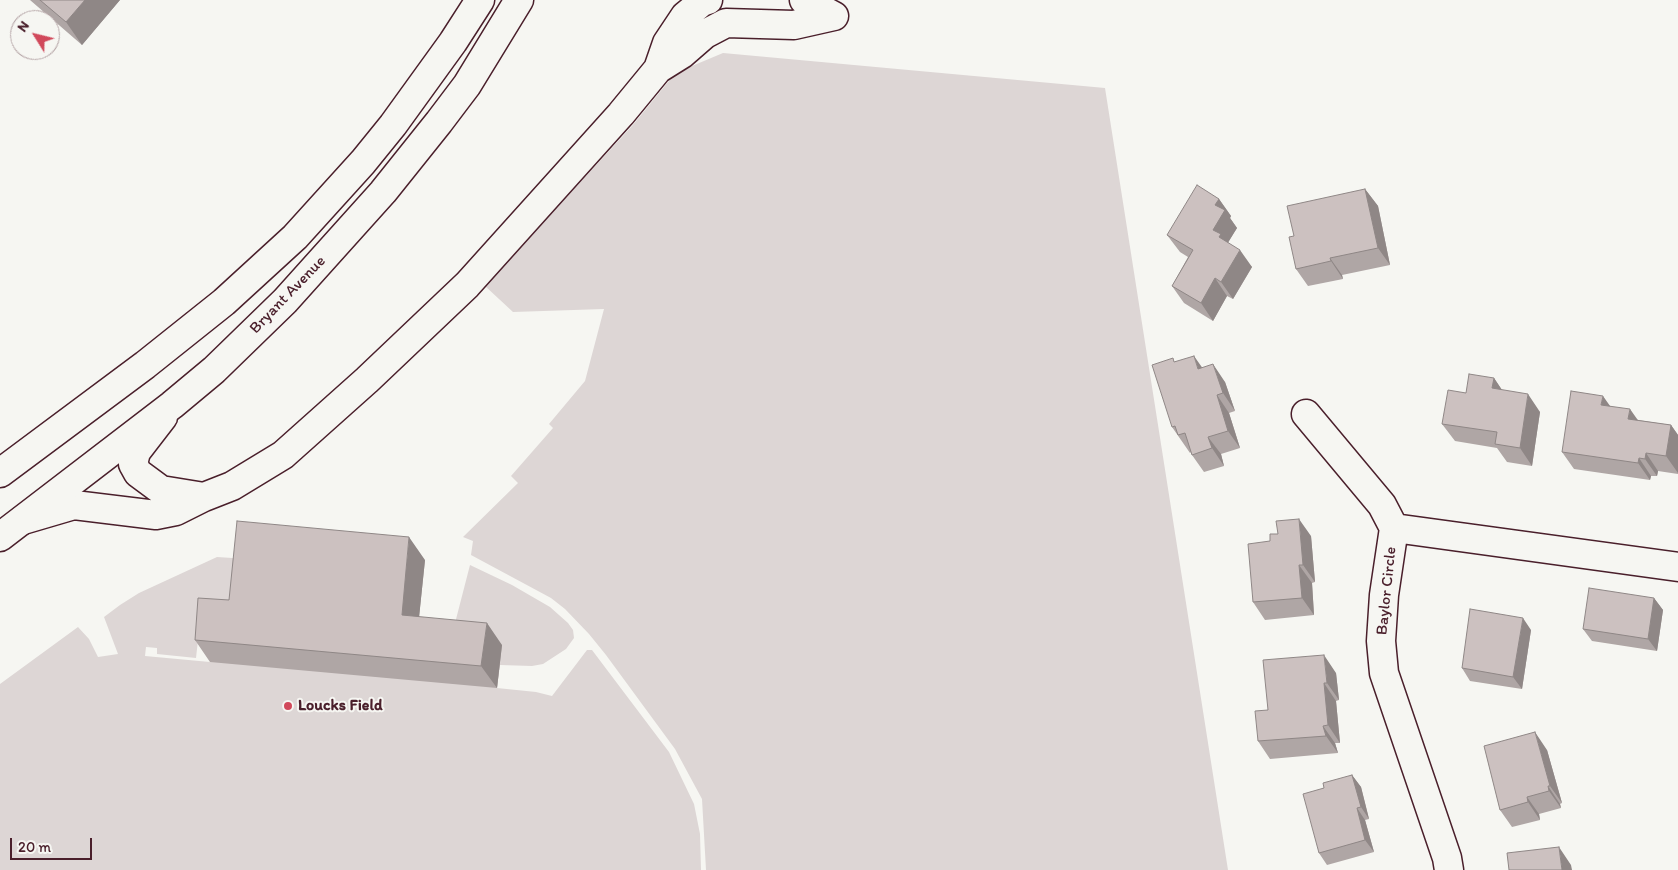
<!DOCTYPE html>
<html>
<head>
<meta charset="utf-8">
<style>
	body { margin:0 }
	#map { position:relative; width:1678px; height:870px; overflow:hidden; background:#f6f6f2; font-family:Itim,sans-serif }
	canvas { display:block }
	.north { position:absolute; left:10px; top:10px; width:50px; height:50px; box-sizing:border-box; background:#f6f6f2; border:1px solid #b1a0a2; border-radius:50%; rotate:306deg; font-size:14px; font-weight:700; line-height:20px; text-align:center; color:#4a1f2b }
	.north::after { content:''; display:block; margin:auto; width:18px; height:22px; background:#d1495b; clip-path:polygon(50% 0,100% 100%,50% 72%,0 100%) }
	.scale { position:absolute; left:10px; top:838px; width:82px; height:22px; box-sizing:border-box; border:2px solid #4a1f2b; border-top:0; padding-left:6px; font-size:15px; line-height:18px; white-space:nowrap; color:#4a1f2b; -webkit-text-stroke:4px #f6f6f2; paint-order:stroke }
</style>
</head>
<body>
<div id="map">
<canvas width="1678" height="870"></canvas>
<div class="north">N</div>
<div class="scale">20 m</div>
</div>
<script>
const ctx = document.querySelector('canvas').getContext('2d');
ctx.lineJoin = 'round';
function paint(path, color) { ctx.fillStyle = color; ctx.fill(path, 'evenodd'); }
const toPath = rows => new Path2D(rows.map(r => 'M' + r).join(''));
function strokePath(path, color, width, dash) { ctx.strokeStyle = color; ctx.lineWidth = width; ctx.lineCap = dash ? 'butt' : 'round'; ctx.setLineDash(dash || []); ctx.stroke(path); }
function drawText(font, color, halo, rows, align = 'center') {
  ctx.font = font + ' Itim,sans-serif'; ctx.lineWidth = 4; ctx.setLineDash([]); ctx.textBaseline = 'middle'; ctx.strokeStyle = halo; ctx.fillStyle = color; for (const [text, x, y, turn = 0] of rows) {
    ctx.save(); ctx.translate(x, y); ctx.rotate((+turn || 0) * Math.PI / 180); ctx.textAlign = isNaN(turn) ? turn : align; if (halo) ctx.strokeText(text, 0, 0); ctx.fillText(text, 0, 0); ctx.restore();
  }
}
paint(toPath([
	[723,53,1105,88,1228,870,706,870,702,799,675,749,606,655,589,634,565,609,551,598,471,555,473,541,463,537,518,483,511,476,553,428,549,424,585,381,604,309,513,312,485,286,632,126,673,76,692,66],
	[217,557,248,559,412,632,454,627,470,565,512,585,550,607,568,623,573,630,574,638,566,649,543,664,532,666,500,665,497,688,536,692,552,696,587,650,592,650,669,752,694,804,700,834,701,870,0,870,0,684,78,627,89,639,98,657,118,654,104,617,120,605,139,593],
	[202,604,214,620,210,662,145,656,146,647,157,648,157,654,196,658]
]), '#ddd6d5');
const minor = toPath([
	[804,0,834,16],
	[658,69,682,54,705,34,726,23,794,25,834,16],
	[1306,414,1382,505,1394,528],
	[163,417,136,452,133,464,138,473,161,490,204,497],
	[23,520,74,505,156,515,176,511,204,497,232,486,283,455,367,380,467,285,621,114,658,69,667,43,685,16,702,2,708,0],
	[1394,528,1384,595,1381,641,1384,673,1447,858,1449,870],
	[1394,528,1678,567]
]);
const major = toPath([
	[0,473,145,365,224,302,295,237,363,162,393,125,453,42,480,0],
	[0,537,172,405,214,370,285,301,383,192,439,122,467,85,519,0]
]);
strokePath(minor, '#4a1f2b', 31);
strokePath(major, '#4a1f2b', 31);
strokePath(minor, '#f6f6f2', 28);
strokePath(major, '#f6f6f2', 28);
paint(toPath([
	[30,0,120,0,82,45],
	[1365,189,1378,206,1390,265,1342,275,1343,279,1308,286,1296,269,1294,236],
	[1219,199,1231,216,1230,218,1237,228,1228,242,1252,267,1233,299,1227,296,1213,321,1184,303,1172,286,1188,257,1180,252,1167,235],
	[1175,361,1202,368,1225,382,1235,411,1229,413,1240,448,1221,454,1224,466,1204,472,1192,455,1191,452,1190,453,1172,427],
	[1494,378,1502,390,1540,412,1532,466,1507,462,1497,448,1455,441,1442,424,1466,393],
	[1610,406,1638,420,1671,425,1678,435,1678,474,1658,471,1657,476,1651,476,1650,480,1574,469,1562,452],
	[1311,536,1315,582,1312,583,1314,615,1265,620,1253,602,1270,541],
	[425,560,419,617,502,645,497,688,210,662,195,640,229,600],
	[1654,598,1663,610,1657,651,1592,641,1583,629],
	[1531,630,1522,689,1470,681,1462,668],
	[1336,673,1339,700,1336,701,1340,743,1335,743,1338,753,1270,759,1258,741,1268,710],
	[1547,750,1562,803,1560,804,1561,808,1539,814,1540,820,1512,827,1500,810],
	[1352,775,1361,787,1369,819,1365,820,1374,852,1327,865,1319,853,1324,788]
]), '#afa6a5');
paint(toPath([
	[85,0,120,0,82,45,66,22],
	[1365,189,1378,206,1390,265,1378,248],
	[1219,199,1231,216,1230,218,1237,228,1226,246,1213,230,1215,205],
	[1240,250,1252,267,1233,299,1221,282],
	[1330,258,1342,275,1343,279,1331,261],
	[1215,278,1227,296,1213,321,1201,303],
	[1194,356,1206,373,1198,369],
	[1213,364,1225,382,1235,411,1223,393],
	[1494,378,1506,396,1492,388],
	[1528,394,1540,412,1532,466,1520,448],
	[1217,395,1229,413,1240,448,1228,431],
	[1603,396,1615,413,1601,405],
	[1630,409,1642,426,1628,419],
	[1671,425,1678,435,1678,473,1666,456],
	[1208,437,1221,454,1224,466,1212,448],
	[1646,453,1658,471,1657,476,1645,459],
	[1639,458,1651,476,1650,480,1638,463],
	[1299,519,1311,536,1315,582,1303,565],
	[409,537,425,560,417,637,402,615],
	[1299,565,1312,583,1314,615,1302,598],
	[1654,598,1663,610,1657,651,1648,639],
	[1523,618,1531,630,1522,689,1513,677],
	[487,623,502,645,497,688,481,666],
	[1324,655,1336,673,1339,700,1327,683],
	[1324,683,1336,701,1340,743,1328,725],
	[1323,726,1335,743,1338,753,1326,736],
	[1535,732,1547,750,1562,803,1550,786],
	[1352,775,1361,787,1369,819,1361,807],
	[1548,786,1560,804,1561,808,1549,791],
	[1527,797,1539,814,1540,820,1528,802],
	[1357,808,1365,820,1374,852,1365,840],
	[1559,847,1571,865,1572,870,1562,870]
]), '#8f8786');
const building = toPath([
	[40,0,85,0,66,22,40,0],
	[1197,185,1219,199,1215,205,1225,210,1213,230,1221,234,1219,237,1240,250,1221,282,1215,278,1201,303,1172,286,1193,250,1167,235,1197,185],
	[1365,189,1378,248,1330,258,1331,261,1296,269,1289,237,1294,236,1287,206,1365,189],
	[1194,356,1198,369,1213,364,1223,393,1217,395,1228,431,1208,437,1212,448,1192,455,1185,433,1178,435,1175,426,1172,427,1152,365,1173,358,1174,362,1194,356],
	[1469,374,1494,378,1492,388,1528,394,1520,448,1495,444,1497,432,1442,424,1448,390,1466,393,1469,374],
	[1571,391,1603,396,1601,405,1630,409,1628,419,1671,425,1666,456,1646,453,1645,459,1639,458,1638,463,1562,452,1571,391],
	[1299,519,1303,565,1299,565,1302,598,1253,602,1248,544,1270,541,1270,534,1278,534,1276,521,1299,519],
	[237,521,409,537,402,615,487,623,481,666,195,640,198,598,229,600,237,521],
	[1589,588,1654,598,1648,639,1583,629,1589,588],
	[1470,609,1523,618,1513,677,1462,668,1470,609],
	[1324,655,1327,683,1324,683,1328,725,1323,726,1326,736,1258,741,1255,711,1268,710,1263,660,1324,655],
	[1535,732,1550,786,1548,786,1549,791,1527,797,1528,802,1500,810,1484,746,1535,732],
	[1352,775,1361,807,1357,808,1365,840,1319,853,1303,794,1324,788,1323,783,1352,775],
	[1559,847,1562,870,1509,870,1507,853,1559,847]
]);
paint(building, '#ccc1c0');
strokePath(building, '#8f8786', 1);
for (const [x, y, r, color] of [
	[288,706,5,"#d1495b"]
]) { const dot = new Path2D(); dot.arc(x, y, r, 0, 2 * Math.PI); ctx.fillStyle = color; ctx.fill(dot); strokePath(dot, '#f6f6f2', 2); }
drawText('16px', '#4a1f2b', '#f6f6f2', [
	["Bryant Avenue",288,295,-46],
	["Baylor Circle",1387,591,-84]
]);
drawText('bold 16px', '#4a1f2b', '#f6f6f2', [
	["Loucks Field",298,706]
], 'left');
</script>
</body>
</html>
